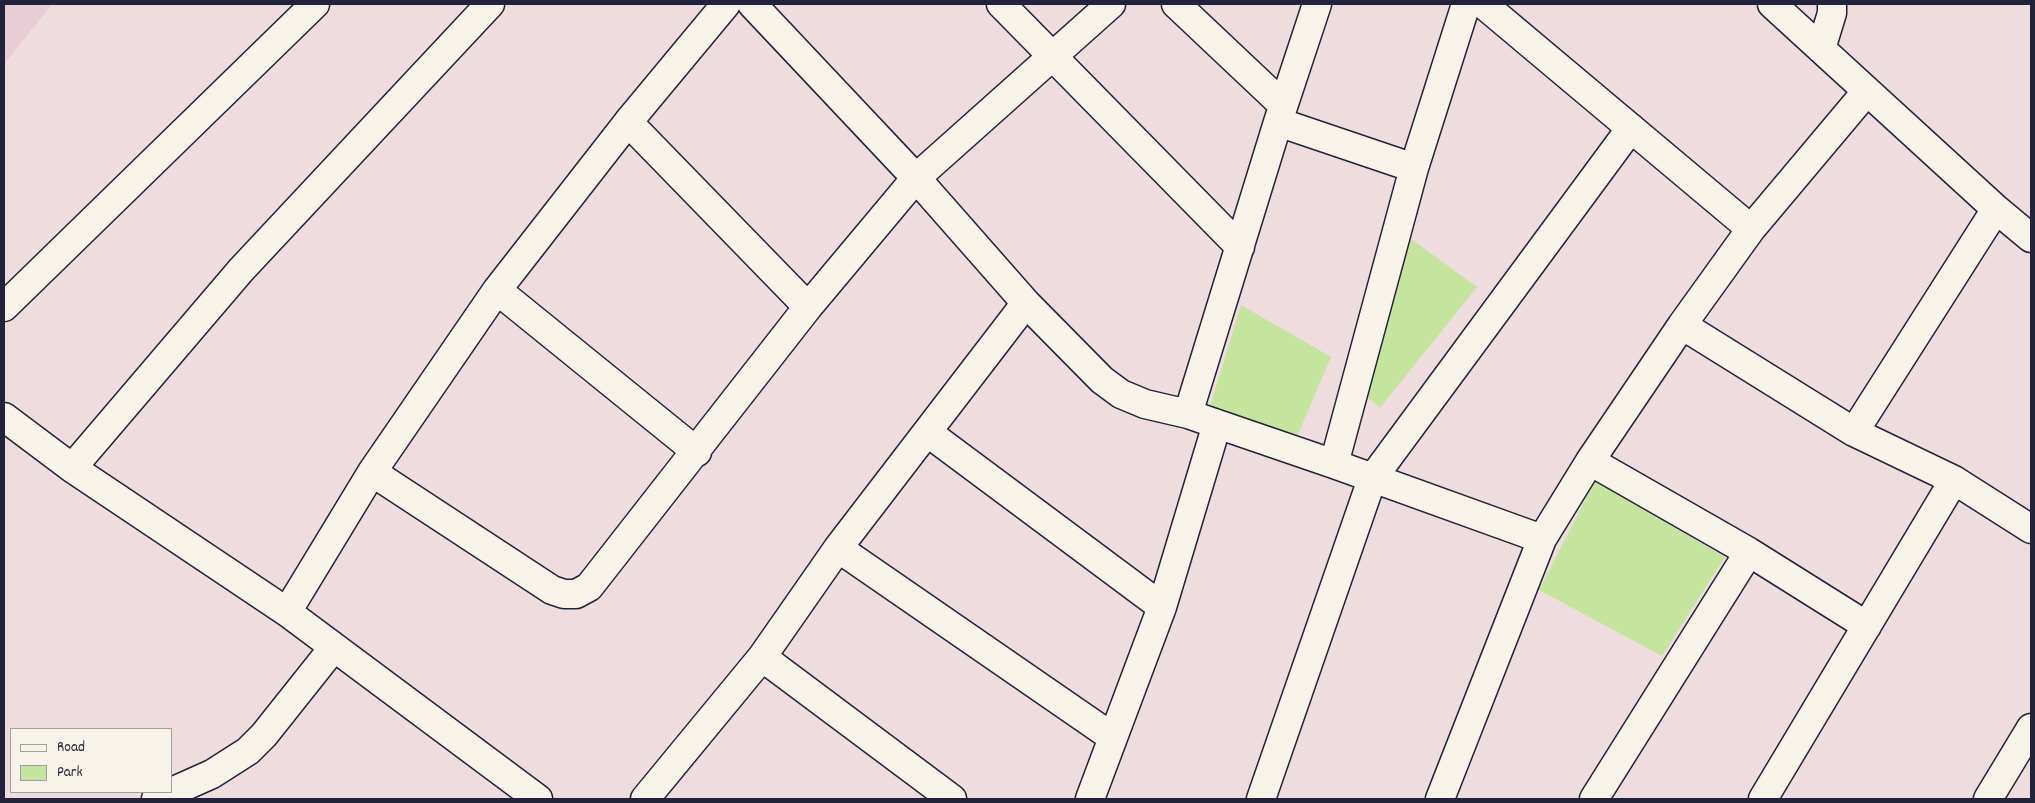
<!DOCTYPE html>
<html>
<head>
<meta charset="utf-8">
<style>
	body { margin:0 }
	#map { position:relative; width:2035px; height:803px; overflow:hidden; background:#eedcde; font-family:Dekko,sans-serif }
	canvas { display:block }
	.frame { position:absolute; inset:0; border:5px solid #22223b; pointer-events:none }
	.legend { position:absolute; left:10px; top:728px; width:162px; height:65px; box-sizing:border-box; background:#f7f3e8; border:1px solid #a29fa3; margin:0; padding:6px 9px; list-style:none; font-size:15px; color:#22223b }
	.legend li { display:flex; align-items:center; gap:10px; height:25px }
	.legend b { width:25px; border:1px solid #a29fa3 }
</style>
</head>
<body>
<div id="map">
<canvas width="2035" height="803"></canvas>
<div class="frame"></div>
<ul class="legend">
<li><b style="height:6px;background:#f7f3e8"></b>Road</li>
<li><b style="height:14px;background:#c5e59e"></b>Park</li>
</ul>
</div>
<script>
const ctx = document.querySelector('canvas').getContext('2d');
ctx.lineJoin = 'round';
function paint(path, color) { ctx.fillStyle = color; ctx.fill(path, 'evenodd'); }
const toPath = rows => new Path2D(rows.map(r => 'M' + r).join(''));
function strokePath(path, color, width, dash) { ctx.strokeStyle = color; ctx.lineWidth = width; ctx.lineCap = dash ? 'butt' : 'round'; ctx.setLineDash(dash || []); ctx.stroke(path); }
paint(toPath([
	[4,4,52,4,4,64]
]), '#e8ccd6');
paint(toPath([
	[1396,228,1477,287,1380,408,1364,394],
	[1241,305,1331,357,1296,439,1210,406],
	[1595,481,1725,557,1662,656,1539,590]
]), '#c5e59e');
const minor = toPath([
	[752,4,916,178,1026,303,1102,380,1121,394,1145,404,1188,414,1334,464,1542,539],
	[1001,4,1240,247],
	[1176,4,1283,105],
	[1483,4,1751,229],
	[1772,4,1996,209,2031,238],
	[1821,49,1832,13,1832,4],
	[628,122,808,307],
	[1278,122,1414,168],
	[497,290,697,452],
	[4,307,315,4],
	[1682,325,1854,432,1954,480,2031,529],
	[1188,414,1278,122,1317,4],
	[4,417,72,468,287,612,538,799],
	[927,432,1162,607],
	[1854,432,1996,209],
	[1590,461,1749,552,1867,626],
	[1334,464,1414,168,1466,4],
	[72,468,241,270,490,4],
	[372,472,552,590,564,594,576,594,589,587,808,307,916,178,1111,4],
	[838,548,1112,737],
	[287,612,372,472,497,290,628,122,726,4],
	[762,657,952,799],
	[156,799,212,774,248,751,264,735,334,647],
	[645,799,762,657,838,548,1026,303],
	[1090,799,1162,607,1217,424],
	[1261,799,1372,479,1631,128],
	[1440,799,1542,539,1590,461,1682,325,1751,229,1867,91],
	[1594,799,1749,552],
	[1763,799,1954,480],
	[1988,799,2031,728]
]);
strokePath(minor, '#22223b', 31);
strokePath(minor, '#f7f3e8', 28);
</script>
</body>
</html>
